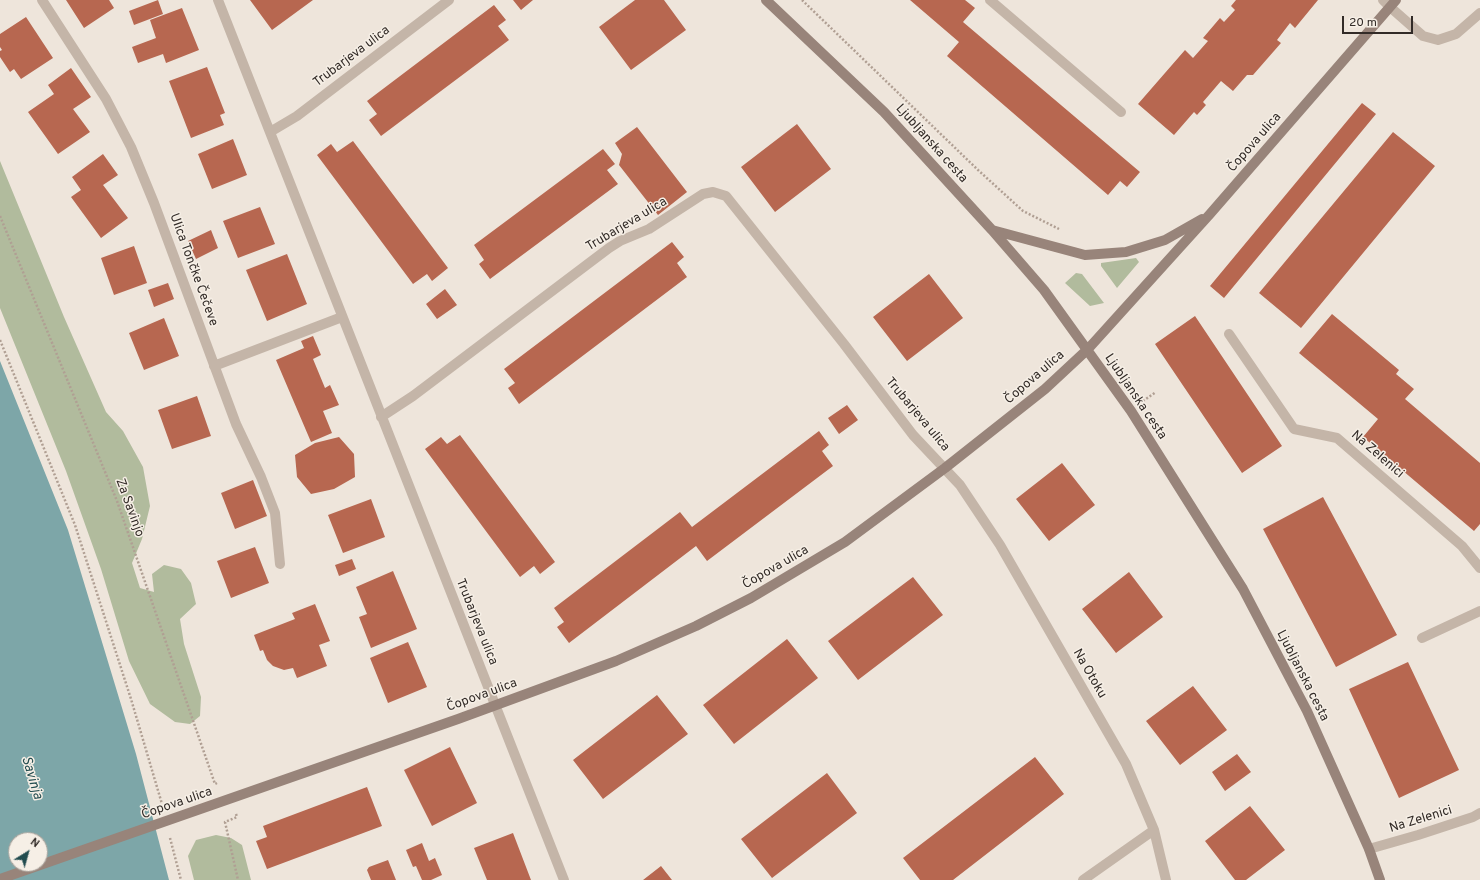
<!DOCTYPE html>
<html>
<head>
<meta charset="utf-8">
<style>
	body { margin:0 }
	#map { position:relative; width:1480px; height:880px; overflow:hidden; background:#eee5db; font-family:Overpass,sans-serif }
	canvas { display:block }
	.north { position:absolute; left:8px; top:832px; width:40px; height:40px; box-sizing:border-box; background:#f6efe6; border:1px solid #a8a19a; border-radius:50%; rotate:37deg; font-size:11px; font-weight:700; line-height:16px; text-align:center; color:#322b27 }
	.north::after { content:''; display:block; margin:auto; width:14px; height:18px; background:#224c4f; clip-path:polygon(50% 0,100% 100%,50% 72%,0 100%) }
	.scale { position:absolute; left:1342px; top:16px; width:71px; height:18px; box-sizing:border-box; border:2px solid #322b27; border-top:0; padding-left:5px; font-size:12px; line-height:14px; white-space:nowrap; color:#322b27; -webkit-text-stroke:3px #f6efe6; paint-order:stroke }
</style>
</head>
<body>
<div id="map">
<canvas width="1480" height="880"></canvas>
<div class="north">N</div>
<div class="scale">20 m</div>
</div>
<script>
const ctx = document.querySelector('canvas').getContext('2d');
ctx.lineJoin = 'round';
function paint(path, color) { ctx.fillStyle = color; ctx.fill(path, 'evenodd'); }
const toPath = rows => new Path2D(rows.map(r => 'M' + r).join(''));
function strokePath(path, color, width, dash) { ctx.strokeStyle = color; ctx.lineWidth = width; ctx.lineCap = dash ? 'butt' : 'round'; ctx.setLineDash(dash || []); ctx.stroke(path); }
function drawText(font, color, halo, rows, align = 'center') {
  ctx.font = font + ' Overpass,sans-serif'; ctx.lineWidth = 3; ctx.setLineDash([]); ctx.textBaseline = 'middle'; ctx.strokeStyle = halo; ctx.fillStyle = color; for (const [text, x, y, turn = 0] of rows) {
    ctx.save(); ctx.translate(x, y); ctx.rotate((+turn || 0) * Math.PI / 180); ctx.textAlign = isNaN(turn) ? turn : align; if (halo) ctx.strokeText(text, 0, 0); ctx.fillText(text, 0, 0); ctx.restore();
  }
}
paint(toPath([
	[0,161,64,317,106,412,123,431,143,467,150,506,142,539,132,563,140,588,154,592,152,574,164,565,181,569,191,583,196,604,180,619,184,644,201,697,200,716,190,724,175,722,150,704,129,661,101,569,66,471,0,308],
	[1136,258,1139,262,1117,288,1101,266,1101,263],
	[1076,273,1082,274,1104,303,1090,306,1065,283],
	[216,835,231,838,242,845,251,880,194,880,188,856,196,840]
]), '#b1bb9d');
paint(toPath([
	[0,361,68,530,136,754,169,880,0,880],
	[16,840,40,840,40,864,16,864]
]), '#7da6a8');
paint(toPath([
	[66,0,109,0,114,8,84,28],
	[158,0,163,14,134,25,129,11],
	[250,0,313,0,272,30],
	[513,0,533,0,521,10],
	[635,0,664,0,686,30,631,70,599,27],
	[910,0,965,0,975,8,963,22,1140,172,1127,187,1120,181,1108,195,947,56,959,42],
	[1236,0,1318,0,1295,28,1290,23,1277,40,1281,43,1253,75,1247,75,1233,91,1221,81,1203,102,1206,105,1197,115,1194,112,1174,135,1138,104,1185,50,1193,58,1208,41,1203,38,1220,18,1224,22,1235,10,1231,6],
	[494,5,506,20,498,26,509,40,381,136,369,120,377,114,367,101],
	[182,8,199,50,166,63,163,54,138,63,132,47,156,38,150,20],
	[26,17,53,58,21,79,14,69,10,72,0,57,0,51,2,50,0,47,0,34],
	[207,67,225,113,220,115,224,125,191,138,169,81],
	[71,68,91,97,73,109,90,132,58,154,28,112,54,94,48,85],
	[1362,103,1376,114,1224,298,1210,286],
	[797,124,831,169,775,212,741,167],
	[637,127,687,192,658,215,619,165,622,154,615,143],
	[1393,132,1435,166,1301,328,1259,293],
	[233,139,247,175,212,189,198,154],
	[353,141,448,268,432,281,427,274,413,284,317,155,331,144,337,152],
	[603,149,615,164,607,170,618,184,490,279,479,264,484,260,474,245],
	[103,154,118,175,103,185,128,218,101,238,71,197,81,190,72,177],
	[260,207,275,244,238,258,223,221],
	[211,230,218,248,196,259,188,241],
	[672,242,684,257,677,263,687,277,519,404,508,388,515,383,504,369],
	[134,246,147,283,114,295,101,258],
	[287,254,307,304,267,321,246,270],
	[929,274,963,318,907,361,873,317],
	[168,283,174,299,154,307,148,290],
	[445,289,457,305,437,319,426,304],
	[1332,314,1399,370,1396,374,1414,389,1405,399,1480,463,1480,524,1474,531,1363,437,1378,419,1299,353],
	[1195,316,1282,446,1242,473,1155,344],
	[164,318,179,356,144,370,129,333],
	[313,336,321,355,313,359,325,388,330,385,339,405,323,411,332,433,311,442,276,360,304,348,301,341],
	[197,396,211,436,172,449,158,410],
	[847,405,858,420,839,434,828,418],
	[819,431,829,445,822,451,833,466,707,561,696,546,569,643,557,627,564,622,554,608,680,512,692,527],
	[460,435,555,562,540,574,534,566,520,577,425,449,441,437,447,444],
	[339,437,354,454,355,477,334,489,311,494,297,477,295,455,315,443],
	[1062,463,1095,505,1049,541,1016,499],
	[253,480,267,516,235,529,221,493],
	[1323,497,1397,635,1336,667,1263,529],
	[371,499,385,537,343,553,328,515],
	[255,547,269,583,231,598,217,561],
	[352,559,356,569,339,576,335,565],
	[393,571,417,629,371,648,359,617,367,614,356,587],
	[1129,572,1163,617,1116,653,1082,609],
	[913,577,943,615,858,680,828,641],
	[315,604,330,641,319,645,327,666,297,678,293,668,284,670,273,666,267,660,263,650,260,651,254,635,295,619,292,613],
	[787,639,818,678,734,744,703,705],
	[408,642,427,687,388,703,370,658],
	[1408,662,1459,770,1399,798,1349,689],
	[1193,686,1227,730,1180,765,1146,721],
	[657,695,688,734,603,799,573,760],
	[450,747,477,803,432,826,404,770],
	[1237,754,1251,772,1225,791,1212,772],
	[1035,757,1064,794,953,880,920,880,903,858],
	[827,773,857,813,772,878,741,839],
	[367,787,382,826,267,869,256,841,267,837,263,826],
	[1250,806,1285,850,1246,880,1235,880,1205,841],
	[513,833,531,880,487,880,474,848],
	[422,843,429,861,435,858,442,875,431,880,422,880,416,866,413,867,406,850],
	[388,860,396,880,371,880,367,870,369,867],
	[661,866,672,880,643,880]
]), '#b76750');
strokePath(toPath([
	[802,0,978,170,1023,211,1059,229],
	[0,216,117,501,215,784,217,783],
	[0,340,75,525,131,699,162,804],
	[1143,401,1156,392],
	[236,814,237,817,225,822,238,880],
	[170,838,181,880]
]), '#b09f93', 2.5, [2, 2]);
strokePath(toPath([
	[990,0,1121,112],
	[1383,0,1390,7],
	[1229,334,1294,429,1337,438,1462,546,1480,568],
	[1422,638,1480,611]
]), '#c4b5a8', 10);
strokePath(toPath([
	[42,0,106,99,131,147,154,203,236,424,261,477,275,513,280,564],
	[218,0,564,880],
	[1390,7,1423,36,1438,40,1456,34,1480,13],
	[270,132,297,116,449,0],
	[214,366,342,317],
	[381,417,413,396,609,248,620,241,649,229,703,194,713,192,726,196,844,344,913,435,960,485,1000,545,1126,764,1154,830,1166,880],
	[1369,849,1418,835,1473,817,1480,813],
	[1083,880,1154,830]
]), '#c4b5a8', 10);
strokePath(toPath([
	[766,0,884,112,992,230,1044,290,1131,411,1243,589,1307,711,1369,849,1380,880],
	[992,230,1085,255,1126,252,1165,240,1202,219],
	[0,879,458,719,616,661,696,626,751,598,845,542,945,468,1045,389,1088,349,1210,214,1396,0]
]), '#98847a', 10);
drawText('13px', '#322b27', '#f6efe6', [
	["Trubarjeva ulica",352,57,-37],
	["Čopova ulica",1255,143,-49],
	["Ljubljanska cesta",931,144,48],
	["Trubarjeva ulica",627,225,-31],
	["Ulica Tončke Čečeve",193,270,70],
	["Čopova ulica",1035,378,-41],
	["Ljubljanska cesta",1135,397,56],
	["Trubarjeva ulica",917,415,50],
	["Na Zelenici",1377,455,41],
	["Za Savinjo",129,508,70],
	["Čopova ulica",776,568,-30],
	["Trubarjeva ulica",476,622,68],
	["Na Otoku",1089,674,60],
	["Ljubljanska cesta",1302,676,63],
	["Čopova ulica",482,696,-20],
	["Čopova ulica",177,804,-19],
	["Na Zelenici",1421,820,-17]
]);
drawText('italic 14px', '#224c4f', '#f6efe6', [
	["Savinja",31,778,73]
]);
</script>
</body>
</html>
